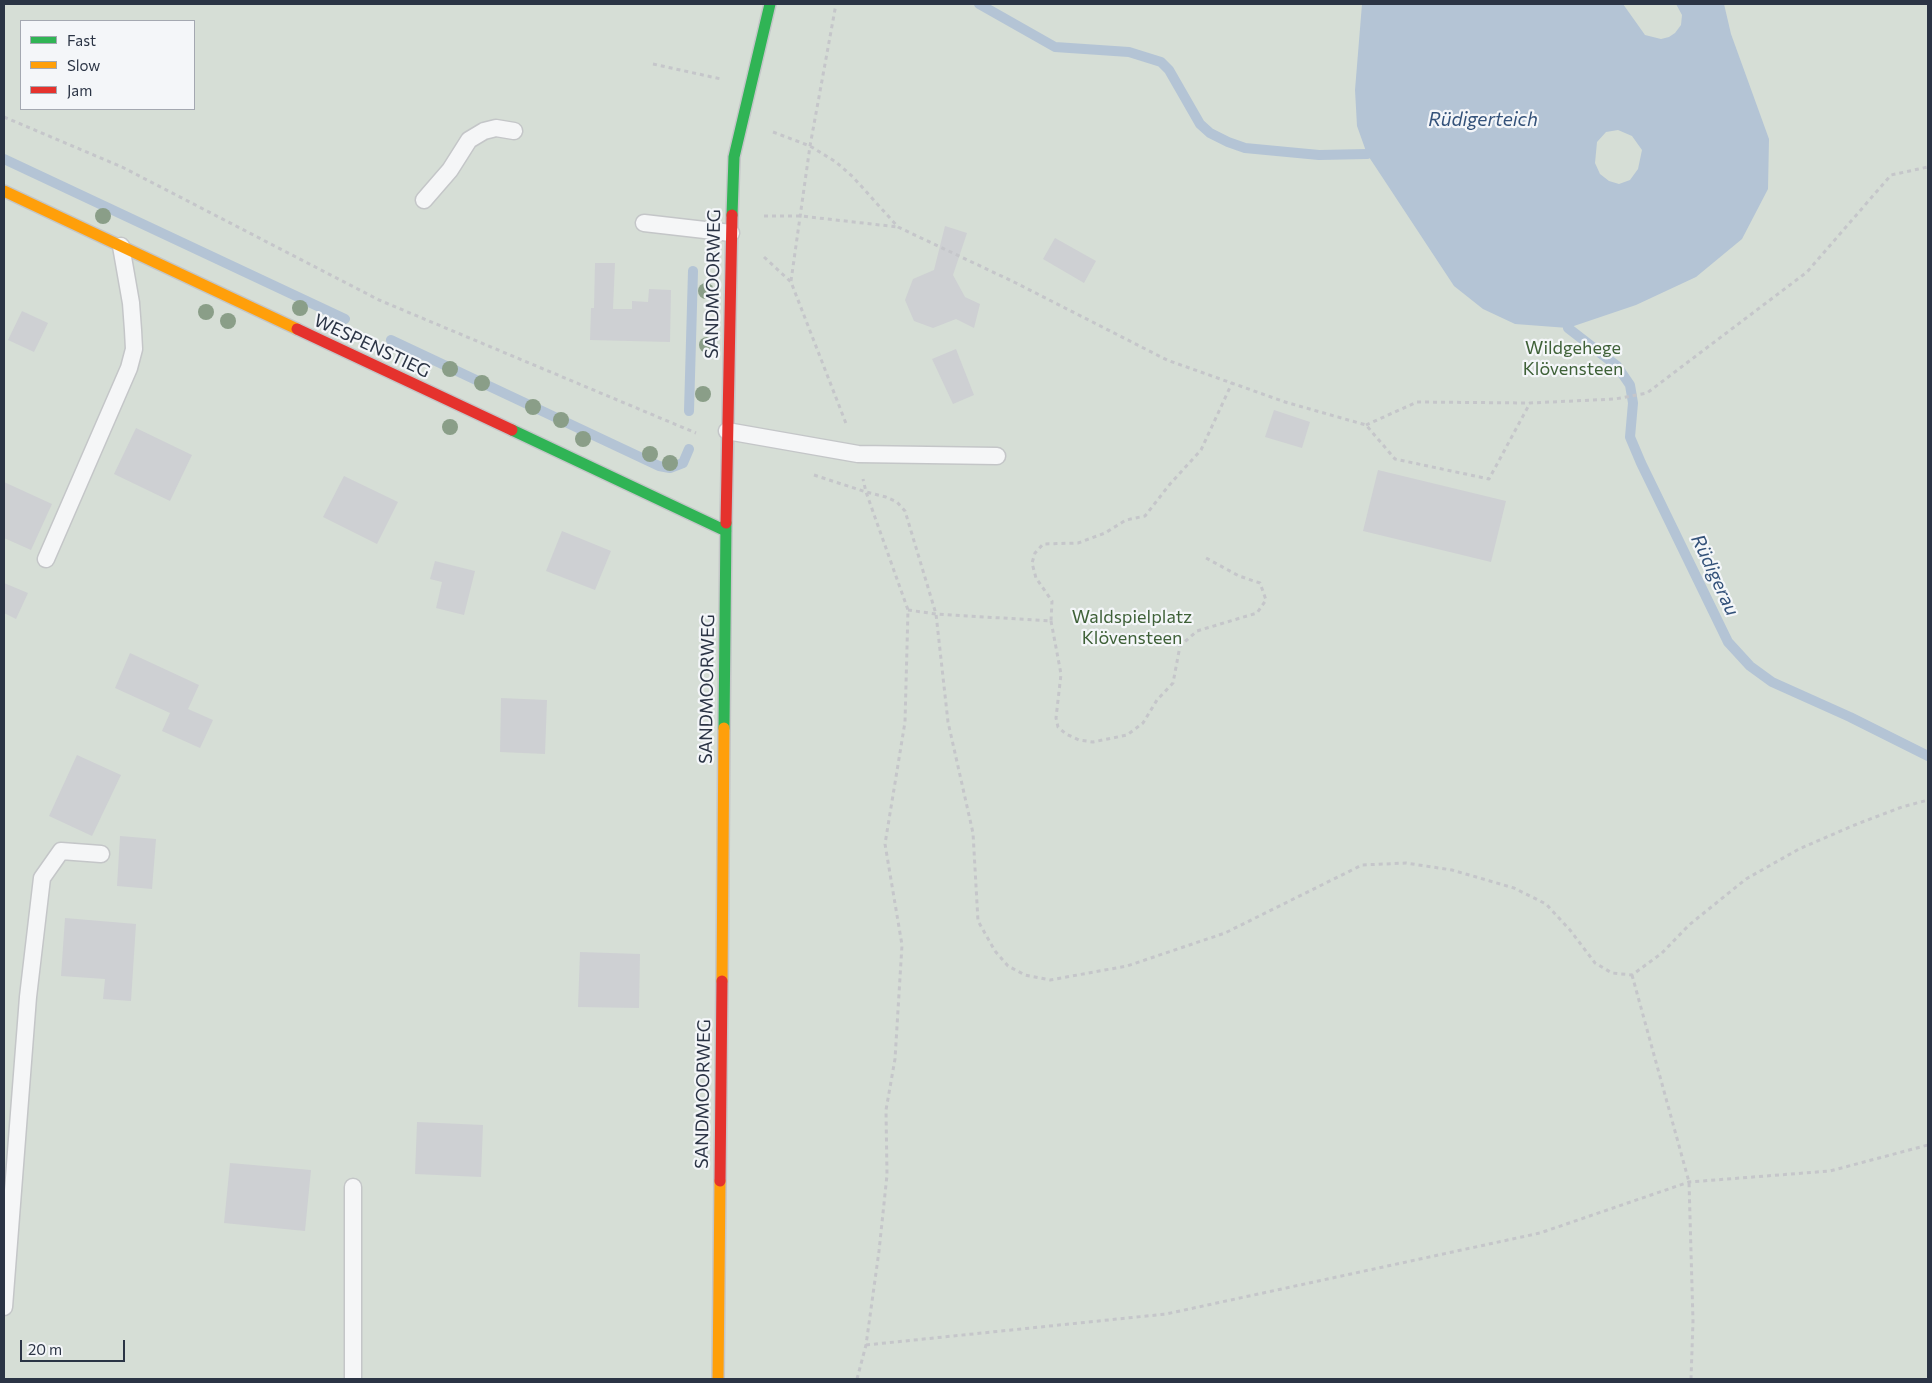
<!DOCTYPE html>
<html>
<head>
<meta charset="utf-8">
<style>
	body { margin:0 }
	#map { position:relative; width:1932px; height:1383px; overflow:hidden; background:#e6e8ea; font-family:Commissioner,sans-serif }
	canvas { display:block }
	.frame { position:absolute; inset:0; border:5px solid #2b3445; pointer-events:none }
	.legend { position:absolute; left:20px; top:20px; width:175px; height:90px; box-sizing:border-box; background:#f4f6f9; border:1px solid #a4a8b1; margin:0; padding:6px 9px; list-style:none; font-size:15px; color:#2b3445 }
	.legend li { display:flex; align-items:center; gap:10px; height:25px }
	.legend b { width:25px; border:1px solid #a4a8b1 }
	.scale { position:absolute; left:20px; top:1340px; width:105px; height:22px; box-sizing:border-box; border:2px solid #2b3445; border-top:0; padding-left:6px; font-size:15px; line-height:18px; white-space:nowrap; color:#2b3445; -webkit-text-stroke:4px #f4f6f9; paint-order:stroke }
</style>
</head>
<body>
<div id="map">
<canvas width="1932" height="1383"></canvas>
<div class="frame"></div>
<ul class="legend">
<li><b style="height:6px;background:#30b455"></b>Fast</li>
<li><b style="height:6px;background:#ff9f0a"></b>Slow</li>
<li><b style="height:6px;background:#e5322d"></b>Jam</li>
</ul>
<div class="scale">20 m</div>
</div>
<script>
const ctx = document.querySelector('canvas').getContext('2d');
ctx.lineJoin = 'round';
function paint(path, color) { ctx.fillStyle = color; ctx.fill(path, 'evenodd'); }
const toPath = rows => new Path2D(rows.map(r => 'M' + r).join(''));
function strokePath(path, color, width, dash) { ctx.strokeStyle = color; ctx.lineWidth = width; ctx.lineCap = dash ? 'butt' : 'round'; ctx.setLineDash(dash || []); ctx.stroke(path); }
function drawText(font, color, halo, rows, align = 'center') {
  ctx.font = font + ' Commissioner,sans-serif'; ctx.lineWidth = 4.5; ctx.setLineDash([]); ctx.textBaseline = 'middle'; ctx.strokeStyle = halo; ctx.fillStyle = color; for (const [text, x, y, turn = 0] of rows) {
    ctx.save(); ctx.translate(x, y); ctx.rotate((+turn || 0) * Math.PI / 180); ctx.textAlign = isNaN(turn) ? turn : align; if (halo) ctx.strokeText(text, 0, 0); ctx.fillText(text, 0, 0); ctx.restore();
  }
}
paint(toPath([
	[4,4,1928,4,1928,1379,4,1379],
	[21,21,194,21,194,109,21,109]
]), '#d6ded6');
paint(toPath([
	[1362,4,1623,4,1645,35,1661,39,1669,37,1675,33,1681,25,1682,15,1676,4,1724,4,1731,34,1769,139,1768,189,1742,239,1696,277,1636,305,1568,328,1515,324,1483,309,1454,286,1367,154,1357,126,1355,90],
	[1618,130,1632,136,1642,150,1638,169,1630,180,1619,184,1609,181,1600,174,1595,163,1597,142,1606,132]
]), '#b4c4d5');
strokePath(toPath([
	[979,4,1055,47,1129,52,1161,62,1169,70,1200,124,1210,133,1228,142,1245,148,1319,155,1367,154],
	[4,159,345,319],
	[1568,328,1617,366,1630,385,1633,403,1630,437,1641,463,1728,642,1750,666,1772,682,1850,717,1928,756],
	[391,340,659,466,670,468,683,463,689,449],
	[689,411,693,271]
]), '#b4c4d5', 10);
paint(toPath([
	[945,226,967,233,953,275,965,297,980,304,974,328,956,319,933,328,914,321,905,300,913,279,934,270],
	[1055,238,1096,261,1084,283,1043,259],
	[595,263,615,263,613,309,632,309,632,301,648,302,649,289,671,290,670,342,590,340,591,308,594,308],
	[22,311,48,323,34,352,8,340],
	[956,349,974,395,953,404,932,359],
	[1274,410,1310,422,1302,448,1265,437],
	[136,428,192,455,170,501,114,474],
	[1378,470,1506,501,1491,562,1363,531],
	[344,476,398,502,377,544,323,517],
	[4,482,52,504,31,550,4,538],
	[562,531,611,551,595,590,546,571],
	[435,561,475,571,464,615,436,608,442,582,430,579],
	[4,583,28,593,16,619,4,613],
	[130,653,199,685,188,709,213,720,200,748,162,731,170,713,115,688],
	[501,698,547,700,545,754,500,752],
	[77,755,121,775,92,836,49,816],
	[120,836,156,839,152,889,117,886],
	[65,918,136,924,131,1001,103,999,105,979,61,976],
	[580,952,640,954,639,1008,578,1007],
	[417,1122,483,1125,481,1177,415,1174],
	[230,1163,311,1170,305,1231,224,1223]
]), '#ced0d3');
const lane = toPath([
	[424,200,450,170,469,140,484,131,496,128,514,131],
	[644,223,731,233],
	[727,431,858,454,997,456],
	[46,559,129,368,134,349,133,330,131,303,121,246],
	[353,1187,353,1379],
	[4,1307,28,997,42,878,61,851,101,854]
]);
const fast = toPath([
	[732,215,734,157,770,4],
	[512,430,726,531],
	[724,728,726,523]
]);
const slow = toPath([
	[4,191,297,329],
	[722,981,724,728],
	[718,1379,720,1181]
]);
const jam = toPath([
	[297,329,512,430],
	[726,523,732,215],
	[720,1181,722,981]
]);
strokePath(lane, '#c4c6c8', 19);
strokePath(fast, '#c4c6c8', 14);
strokePath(slow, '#c4c6c8', 14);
strokePath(jam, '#c4c6c8', 14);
strokePath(toPath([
	[653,64,721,79],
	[4,117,122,167,379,300,696,433],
	[773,132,810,146,836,162,853,177,898,227,1016,283,1167,360,1285,402,1366,425,1395,459,1489,479,1530,403],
	[764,216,801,216,898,227],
	[764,257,791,282,847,426],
	[791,281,810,146,836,4],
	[1366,425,1417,402,1530,403,1615,399,1647,393,1807,272,1891,175,1928,167],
	[814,475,866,492,886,497,897,502,905,511,936,614,948,722,973,833,978,921,995,951,1008,966,1025,975,1050,980,1127,966,1225,933,1362,865,1406,863,1452,870,1514,888,1546,904,1570,930,1595,963,1612,973,1632,975,1662,953,1689,925,1746,879,1799,849,1857,824,1902,807,1928,800],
	[908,610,936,614,1051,621,1052,601,1036,578,1032,563,1035,553,1043,544,1078,543,1105,533,1126,520,1145,516,1170,484,1201,450,1232,383],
	[1051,621,1061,674,1056,718,1058,727,1066,734,1079,740,1093,742,1127,735,1143,723,1157,700,1173,683,1180,646,1197,631,1257,613,1266,600,1260,583,1239,576,1206,558],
	[1632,975,1689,1182,1693,1321,1691,1379],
	[866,1345,1166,1314,1540,1233,1689,1182,1830,1171,1928,1145],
	[857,1379,866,1345,879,1251,887,1175,886,1110,895,1059,902,945,885,844,905,722,908,610,866,492,863,479]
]), '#c5c6ca', 3, [4, 4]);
strokePath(lane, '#f5f6f7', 16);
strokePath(fast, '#30b455', 11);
strokePath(slow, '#ff9f0a', 11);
strokePath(jam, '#e5322d', 11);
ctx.fillStyle = '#8a9e88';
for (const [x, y] of [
	[103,216],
	[706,291],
	[300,308],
	[206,312],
	[228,321],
	[707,345],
	[450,369],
	[482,383],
	[703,394],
	[533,407],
	[561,420],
	[450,427],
	[583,439],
	[650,454],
	[670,463]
]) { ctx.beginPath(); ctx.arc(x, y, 8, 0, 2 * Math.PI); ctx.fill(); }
drawText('18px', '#2b3445', '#f4f6f9', [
	["SANDMOORWEG",713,284,-89],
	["WESPENSTIEG",372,346,25],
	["SANDMOORWEG",707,689,-89],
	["SANDMOORWEG",703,1094,-89]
]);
drawText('18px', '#3f6138', '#f4f6f9', [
	["Wildgehege",1573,348],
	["Klövensteen",1573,369],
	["Waldspielplatz",1132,617],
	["Klövensteen",1132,638]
]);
drawText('italic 19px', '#34527a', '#f4f6f9', [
	["Rüdigerteich",1483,120],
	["Rüdigerau",1715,575,65]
]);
</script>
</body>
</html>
